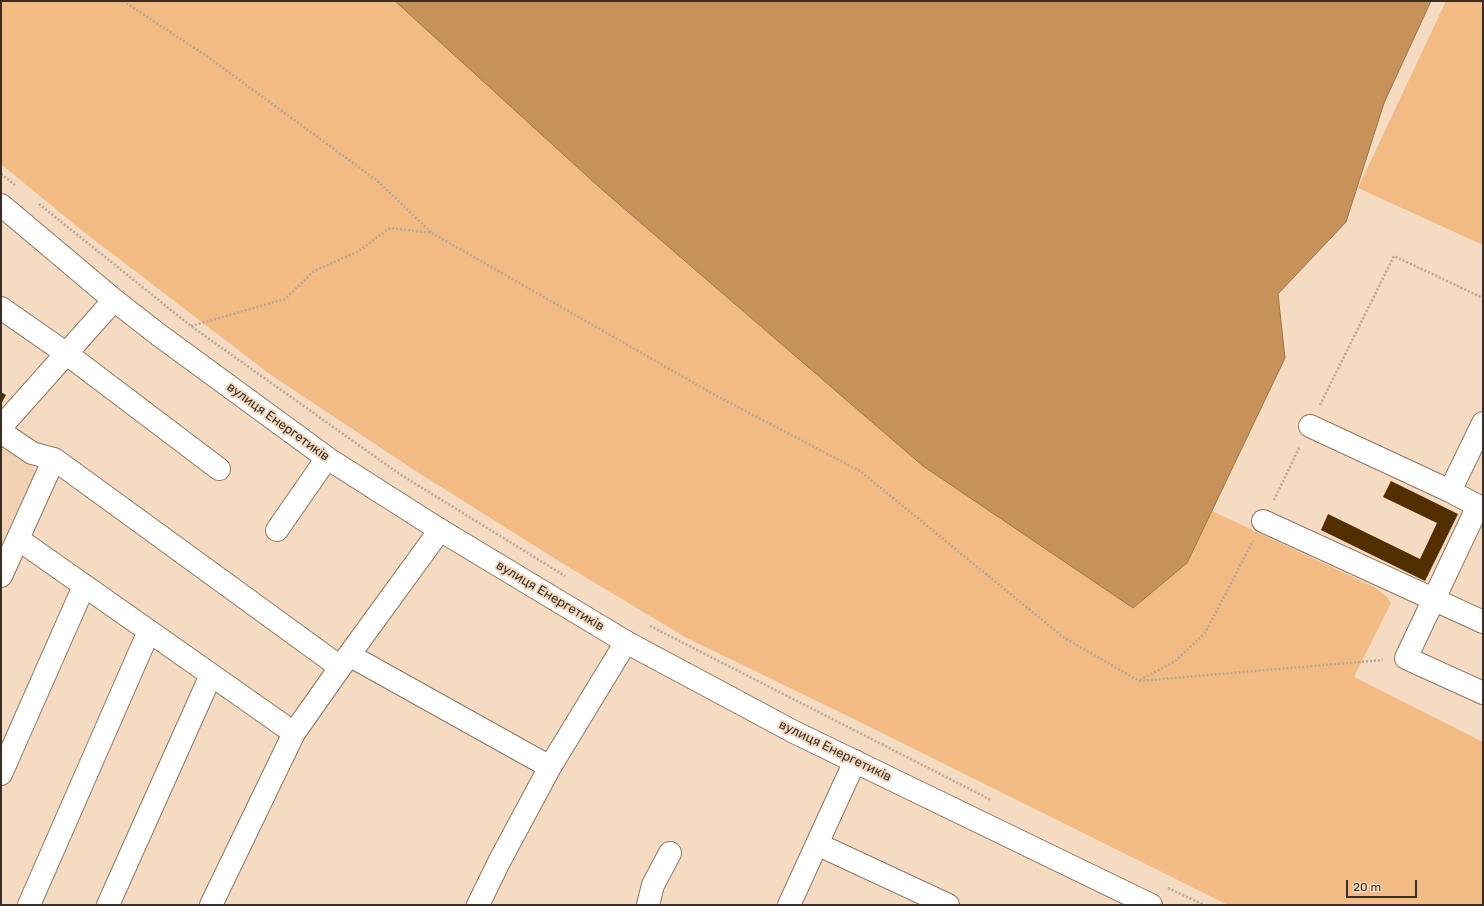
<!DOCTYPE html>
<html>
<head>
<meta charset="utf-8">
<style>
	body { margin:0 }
	#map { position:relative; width:1484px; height:906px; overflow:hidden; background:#f5dbc2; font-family:Rubik,sans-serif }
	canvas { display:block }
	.frame { position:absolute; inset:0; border:2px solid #382e25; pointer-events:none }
	.scale { position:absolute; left:1346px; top:880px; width:71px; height:18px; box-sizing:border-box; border:2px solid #382e25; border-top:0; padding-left:5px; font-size:12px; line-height:14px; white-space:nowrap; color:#382e25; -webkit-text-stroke:3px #f5dbc2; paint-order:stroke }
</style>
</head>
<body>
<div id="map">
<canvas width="1484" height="906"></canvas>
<div class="frame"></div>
<div class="scale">20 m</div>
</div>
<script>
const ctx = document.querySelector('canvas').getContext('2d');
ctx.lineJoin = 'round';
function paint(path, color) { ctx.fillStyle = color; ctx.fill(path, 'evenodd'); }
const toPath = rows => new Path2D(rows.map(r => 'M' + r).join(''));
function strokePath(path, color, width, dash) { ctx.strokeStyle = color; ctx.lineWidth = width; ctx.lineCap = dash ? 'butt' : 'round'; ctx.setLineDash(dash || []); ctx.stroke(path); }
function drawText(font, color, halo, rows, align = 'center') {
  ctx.font = font + ' Rubik,sans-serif'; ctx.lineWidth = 4; ctx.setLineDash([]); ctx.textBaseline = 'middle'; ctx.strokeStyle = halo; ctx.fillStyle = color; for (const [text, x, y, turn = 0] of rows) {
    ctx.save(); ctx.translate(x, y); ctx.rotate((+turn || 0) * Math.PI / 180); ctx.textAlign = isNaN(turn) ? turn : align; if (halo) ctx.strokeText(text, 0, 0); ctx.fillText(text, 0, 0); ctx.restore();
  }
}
paint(toPath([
	[1,438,39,473,1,556]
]), '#f2d2b3');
paint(toPath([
	[1,1,395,1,598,186,923,466,1133,608,1187,563,1212,511,1374,587,1386,596,1391,603,1354,677,1483,742,1483,905,1228,905,860,722,685,637,562,563,422,475,271,375,80,229,1,164],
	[1446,1,1483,1,1483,245,1358,188]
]), '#f2bb84');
const water = toPath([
	[395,1,1431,1,1384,103,1346,222,1278,294,1285,358,1187,563,1133,608,923,466,598,186,395,1]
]);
paint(water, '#c6925a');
strokePath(water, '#9b744a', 1);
paint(toPath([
	[1,392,6,395,1,404],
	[1391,481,1458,514,1425,581,1321,530,1328,514,1420,559,1437,523,1383,497]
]), '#532f00');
const minor = toPath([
	[1,308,67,354,219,469],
	[1310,426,1450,491,1478,506,1406,658,1483,693],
	[1,427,114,300],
	[1,432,32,453,54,459,340,667],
	[1450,491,1483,423],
	[1263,521,1483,622],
	[277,530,327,458],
	[18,539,294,733],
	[1,576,54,459],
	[349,655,550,767],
	[1,774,84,586],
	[817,844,948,905],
	[29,905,149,631],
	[108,905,211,675],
	[211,905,294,733,349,655,440,530],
	[478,905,500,860,550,767,626,642],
	[648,905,653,885,670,853],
	[789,905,855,761]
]);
const major = toPath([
	[1,205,114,300,159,335,327,458,440,530,626,642,794,732,1151,905]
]);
strokePath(minor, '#8d765f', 24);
strokePath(major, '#8d765f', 24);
strokePath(toPath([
	[123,1,208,57,375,179,432,233],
	[1,174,15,185],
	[39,204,191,326,398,473,565,576],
	[191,326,285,299,314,271,359,251,390,228,432,233,713,394,860,471,1063,637,1139,681,1383,660],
	[1320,405,1394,256,1483,298],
	[1274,500,1300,446],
	[650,626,991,800],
	[1140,680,1174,662,1205,633,1253,541],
	[1168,888,1204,905]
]), '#bba692', 2.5, [2, 2]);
strokePath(minor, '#fff', 22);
strokePath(major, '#fff', 22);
drawText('13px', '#382e25', '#f5dbc2', [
	["вулиця Енергетиків",278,422,36],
	["вулиця Енергетиків",550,596,31],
	["вулиця Енергетиків",835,751,26]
]);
</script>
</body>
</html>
